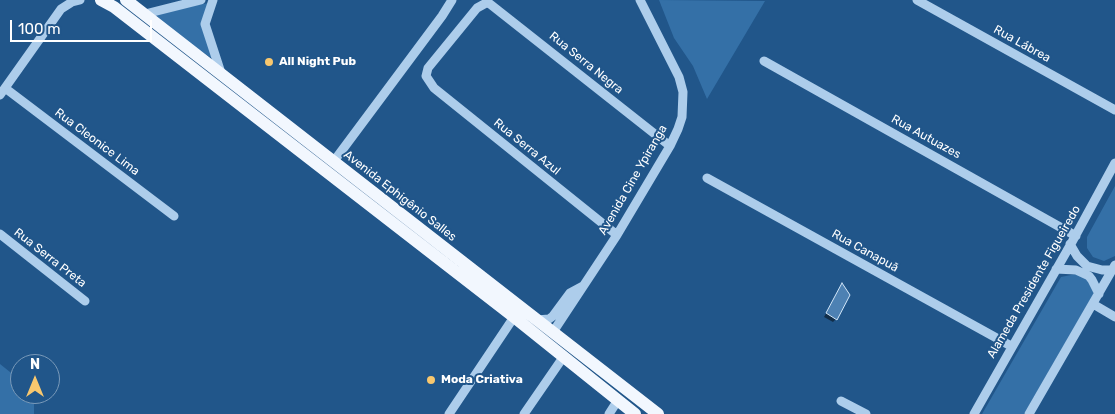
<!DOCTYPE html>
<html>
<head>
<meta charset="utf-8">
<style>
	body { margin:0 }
	#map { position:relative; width:1115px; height:414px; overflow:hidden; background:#21568a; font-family:Rubik,sans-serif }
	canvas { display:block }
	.north { position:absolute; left:10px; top:354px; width:50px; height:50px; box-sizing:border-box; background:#21568a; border:1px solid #7a9ab9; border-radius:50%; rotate:0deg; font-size:14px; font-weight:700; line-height:20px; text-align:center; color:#fff }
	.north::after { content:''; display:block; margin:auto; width:18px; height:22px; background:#f8c76e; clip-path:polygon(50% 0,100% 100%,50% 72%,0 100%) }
	.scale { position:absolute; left:10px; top:20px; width:142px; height:22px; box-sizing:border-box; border:2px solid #fff; border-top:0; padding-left:6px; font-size:15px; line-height:18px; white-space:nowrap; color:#fff; -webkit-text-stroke:4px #21568a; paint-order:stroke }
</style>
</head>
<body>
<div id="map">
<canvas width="1115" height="414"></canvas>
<div class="north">N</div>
<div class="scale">100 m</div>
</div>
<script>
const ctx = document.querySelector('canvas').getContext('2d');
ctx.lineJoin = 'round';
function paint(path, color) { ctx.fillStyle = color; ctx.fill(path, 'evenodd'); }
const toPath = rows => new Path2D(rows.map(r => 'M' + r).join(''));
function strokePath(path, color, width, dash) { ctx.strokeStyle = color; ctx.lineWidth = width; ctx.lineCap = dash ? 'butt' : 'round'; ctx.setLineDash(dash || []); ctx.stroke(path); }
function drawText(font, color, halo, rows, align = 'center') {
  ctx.font = font + ' Rubik,sans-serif'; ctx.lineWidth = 4; ctx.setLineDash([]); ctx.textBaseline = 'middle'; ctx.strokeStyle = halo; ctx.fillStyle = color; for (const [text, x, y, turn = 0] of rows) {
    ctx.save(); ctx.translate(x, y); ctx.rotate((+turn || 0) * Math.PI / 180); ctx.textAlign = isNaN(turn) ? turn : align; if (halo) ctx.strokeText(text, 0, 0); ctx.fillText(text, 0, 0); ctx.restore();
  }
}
paint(toPath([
	[659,0,765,1,707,99,693,66,674,38],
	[209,3,202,24,213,59,154,20,154,12],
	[1115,186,1115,256,1104,261,1093,257,1087,248,1087,237],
	[1076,274,1089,280,1094,288,1093,295,1024,414,982,414,1061,277],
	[0,364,20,380,20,394,34,394,34,414,0,414]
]), '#3470a7');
paint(toPath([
	[842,285,836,319,833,322,824,317]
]), '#0007');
const building = toPath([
	[842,283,850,295,837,320,826,313,842,283]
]);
paint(building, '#4d81b3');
strokePath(building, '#d2e6f8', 1);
strokePath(toPath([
	[213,0,205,24,221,73],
	[917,0,1115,110],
	[145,14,201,0],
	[764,61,1076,236],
	[5,88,174,216],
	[0,95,61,9,72,2,80,0],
	[334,161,442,16,452,0],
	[707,178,1011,346],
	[0,234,85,301],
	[617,235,434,88,426,76,428,68,477,8,486,3,490,4,670,146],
	[1070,244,1077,256,1087,266,1102,270,1112,270],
	[1056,269,1076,270,1089,276,1092,280,1099,294],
	[1093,304,1115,317],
	[537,320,549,319,553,316,570,293,583,286],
	[553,332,617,235,670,146,678,129,682,117,683,92,679,77,640,0],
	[841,401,866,414],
	[449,414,514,317],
	[524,414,564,356],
	[609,414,618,400],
	[974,414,1072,242,1115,163],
	[1029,414,1115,265]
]), '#adcdeb', 9);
strokePath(toPath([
	[101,0,114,7,514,317,635,414],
	[126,0,658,414]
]), '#f2f7fe', 12);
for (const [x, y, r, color] of [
	[269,62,5,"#f8c76e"],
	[431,380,5,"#f8c76e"]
]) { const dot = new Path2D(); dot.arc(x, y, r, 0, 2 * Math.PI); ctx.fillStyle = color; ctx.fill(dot); strokePath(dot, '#21568a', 2); }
drawText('12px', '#fff', '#21568a', [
	["Rua Lábrea",1022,44,29],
	["Rua Serra Negra",586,63,39],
	["Rua Autuazes",926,137,29],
	["Rua Cleonice Lima",97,142,37],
	["Rua Serra Azul",527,147,39],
	["Avenida Cine Ypiranga",633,180,-60],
	["Avenida Ephigênio Salles",400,196,38],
	["Rua Canapuã",865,251,29],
	["Rua Serra Preta",50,258,38],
	["Alameda Presidente Figueiredo",1034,282,-60]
]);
drawText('bold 12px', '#fff', '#21568a', [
	["All Night Pub",279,62],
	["Moda Criativa",441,380]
], 'left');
</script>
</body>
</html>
